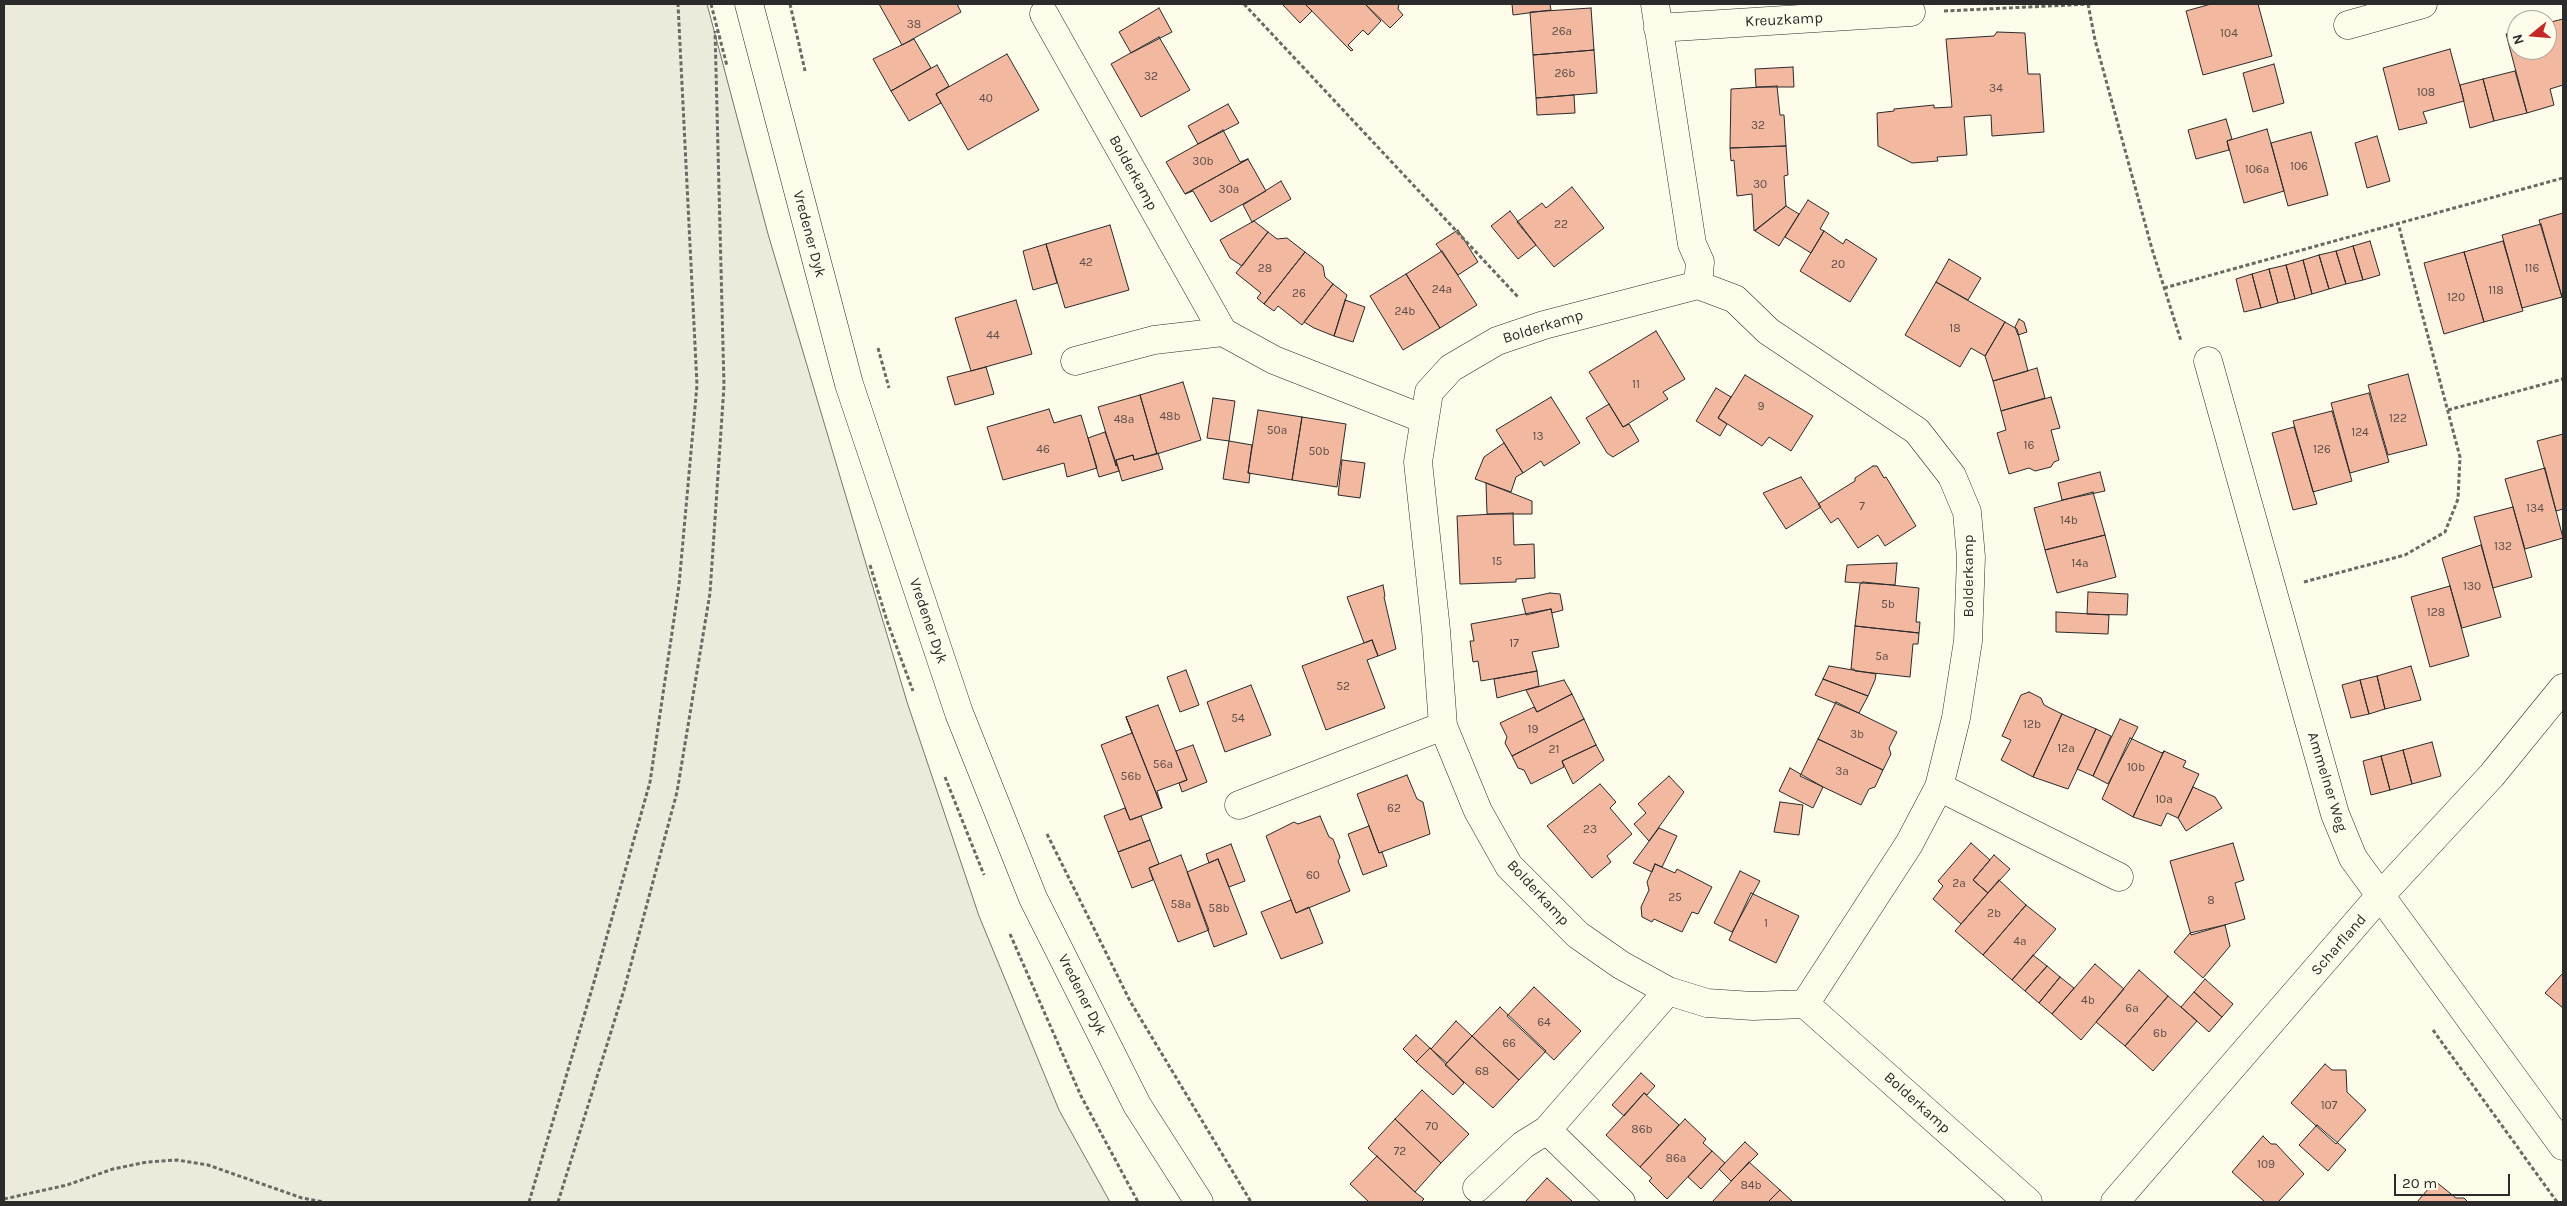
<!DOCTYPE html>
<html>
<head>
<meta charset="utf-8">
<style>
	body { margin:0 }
	#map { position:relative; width:2567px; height:1206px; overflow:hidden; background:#fdfbea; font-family:Karla,sans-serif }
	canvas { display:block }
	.frame { position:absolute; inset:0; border:5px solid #2b2b2b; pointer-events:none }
	.north { position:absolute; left:2507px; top:10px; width:50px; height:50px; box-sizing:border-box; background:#fdfbea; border:1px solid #a9a89e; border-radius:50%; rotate:253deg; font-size:14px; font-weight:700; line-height:20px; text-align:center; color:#2b2b2b }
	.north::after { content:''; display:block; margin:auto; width:18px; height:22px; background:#c62828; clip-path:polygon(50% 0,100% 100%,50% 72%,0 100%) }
	.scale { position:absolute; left:2394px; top:1174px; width:116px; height:22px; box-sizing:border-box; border:2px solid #2b2b2b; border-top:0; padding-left:6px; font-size:15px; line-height:18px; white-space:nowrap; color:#2b2b2b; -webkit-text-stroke:4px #fdfbea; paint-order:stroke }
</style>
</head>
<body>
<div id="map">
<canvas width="2567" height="1206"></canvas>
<div class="frame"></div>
<div class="north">N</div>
<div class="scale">20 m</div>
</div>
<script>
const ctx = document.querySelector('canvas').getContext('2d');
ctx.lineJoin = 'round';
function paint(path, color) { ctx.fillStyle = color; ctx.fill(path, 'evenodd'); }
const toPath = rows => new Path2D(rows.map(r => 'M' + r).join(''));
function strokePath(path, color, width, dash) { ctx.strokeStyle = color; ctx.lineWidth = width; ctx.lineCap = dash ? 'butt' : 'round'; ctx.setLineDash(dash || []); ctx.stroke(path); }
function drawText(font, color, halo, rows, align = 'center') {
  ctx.font = font + ' Karla,sans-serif'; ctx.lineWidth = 4; ctx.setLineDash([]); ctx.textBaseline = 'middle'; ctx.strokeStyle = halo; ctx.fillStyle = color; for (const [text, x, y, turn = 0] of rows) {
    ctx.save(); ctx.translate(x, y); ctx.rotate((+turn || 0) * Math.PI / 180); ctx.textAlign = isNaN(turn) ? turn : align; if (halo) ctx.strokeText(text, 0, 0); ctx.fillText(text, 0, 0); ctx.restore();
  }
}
const green = toPath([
	[4,4,707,4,768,234,907,702,979,916,1059,1110,1110,1202,4,1202,4,4]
]);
paint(green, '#ecebdb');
strokePath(green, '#74746e', 1);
const building = toPath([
	[879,4,957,4,961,12,902,45,879,4],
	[1282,4,1305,4,1312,11,1300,23,1282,4],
	[1305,4,1365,4,1381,21,1368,35,1363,30,1348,45,1353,50,1351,51,1305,4],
	[1365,4,1399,4,1398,9,1403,15,1390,28,1365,4],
	[1512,4,1550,4,1551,10,1513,15,1512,4],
	[2211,4,2258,4,2272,56,2203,75,2186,11,2211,4],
	[1159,8,1172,32,1131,53,1119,32,1159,8],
	[1591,8,1594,50,1533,55,1530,12,1591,8],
	[2563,19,2563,85,2550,89,2554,105,2527,113,2506,34,2517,31,2517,50,2547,50,2547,23,2563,19],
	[1997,32,2025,33,2028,74,2040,74,2044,132,1992,136,1991,115,1964,117,1967,155,1937,157,1938,161,1912,163,1878,146,1877,113,1894,111,1894,109,1934,105,1934,108,1952,107,1946,39,1994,36,1997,32],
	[1159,37,1190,90,1141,117,1111,64,1159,37],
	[914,39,931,68,891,91,873,59,914,39],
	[2450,49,2464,101,2423,112,2427,123,2399,130,2383,68,2450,49],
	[1594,50,1597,93,1536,98,1533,55,1594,50],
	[1007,54,1039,110,968,150,936,94,1007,54],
	[2274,64,2284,103,2253,112,2243,73,2274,64],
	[937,65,949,86,936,94,941,103,909,121,891,91,937,65],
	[1793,67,1794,87,1756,87,1755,69,1793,67],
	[2515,71,2527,113,2494,121,2483,79,2515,71],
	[2483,79,2494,121,2470,128,2460,85,2483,79],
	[1777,86,1780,115,1784,115,1786,146,1730,148,1731,89,1777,86],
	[1574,95,1575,113,1537,115,1536,98,1574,95],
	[1228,104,1239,123,1198,144,1188,126,1228,104],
	[2226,119,2232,139,2227,141,2229,150,2196,159,2188,130,2226,119],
	[2267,129,2284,191,2244,203,2227,141,2267,129],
	[1223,130,1240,162,1248,159,1185,194,1166,162,1223,130],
	[2311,132,2328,195,2288,206,2271,143,2311,132],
	[2377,136,2390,181,2367,188,2355,143,2377,136],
	[1786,146,1788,175,1784,176,1786,206,1754,231,1752,194,1737,196,1734,160,1731,161,1730,148,1786,146],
	[1248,159,1266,191,1211,222,1193,191,1185,194,1248,159],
	[1281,181,1291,199,1252,222,1243,205,1281,181],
	[1572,187,1604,228,1554,267,1517,222,1542,203,1546,208,1572,187],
	[1808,200,1829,213,1820,229,1824,231,1811,253,1785,237,1808,200],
	[1786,206,1799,214,1779,246,1755,231,1786,206],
	[1510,211,1536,245,1518,259,1491,226,1510,211],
	[2563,213,2563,297,2562,297,2539,220,2563,213],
	[1254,221,1268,232,1242,266,1230,258,1220,240,1254,221],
	[2541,224,2562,297,2522,308,2502,235,2541,224],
	[1110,225,1129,290,1065,308,1046,244,1110,225],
	[1458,230,1478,262,1458,275,1436,244,1458,230],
	[1824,231,1843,244,1846,239,1877,259,1850,302,1800,271,1824,231],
	[1268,232,1277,239,1287,238,1305,252,1264,304,1257,298,1261,293,1236,273,1268,232],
	[2370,241,2380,275,2363,280,2353,246,2370,241],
	[2503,241,2523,311,2484,322,2464,252,2503,241],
	[1046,244,1057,283,1033,290,1023,251,1046,244],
	[2353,246,2363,280,2346,284,2336,251,2353,246],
	[1442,251,1477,305,1440,328,1406,274,1442,251],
	[2336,251,2346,284,2329,289,2319,255,2336,251],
	[1305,252,1323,266,1325,277,1333,284,1302,325,1278,306,1274,311,1264,304,1305,252],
	[2464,252,2484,322,2444,334,2424,263,2464,252],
	[2319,255,2329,289,2312,294,2303,260,2319,255],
	[1949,259,1981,278,1968,300,1936,282,1949,259],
	[2303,260,2312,294,2295,299,2286,265,2303,260],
	[2286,265,2295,299,2278,303,2269,269,2286,265],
	[2269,269,2278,303,2261,308,2252,274,2269,269],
	[1406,274,1440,328,1403,350,1370,296,1406,274],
	[2252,274,2261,308,2244,312,2236,279,2252,274],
	[1936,282,2005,322,1985,356,1971,348,1960,367,1905,335,1936,282],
	[1333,284,1347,295,1334,336,1314,328,1304,322,1333,284],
	[1016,300,1032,354,971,371,955,318,1016,300],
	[1345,300,1365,307,1353,342,1334,336,1345,300],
	[2019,319,2024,322,2027,332,2018,335,2015,327,2019,319],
	[2005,322,2017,329,2028,371,1993,381,1985,356,2005,322],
	[1656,331,1685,379,1663,392,1668,399,1623,427,1589,372,1656,331],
	[986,367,994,394,955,405,947,377,986,367],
	[2037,368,2045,398,2001,411,1993,381,2037,368],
	[2408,374,2427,445,2388,455,2368,385,2408,374],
	[1745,375,1813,416,1791,451,1769,437,1762,446,1718,418,1745,375],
	[1183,382,1201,440,1157,454,1140,395,1183,382],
	[1716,388,1731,397,1718,418,1727,424,1720,436,1696,421,1716,388],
	[2369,393,2389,462,2350,473,2331,403,2369,393],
	[1140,395,1157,454,1134,460,1133,455,1116,460,1116,466,1098,407,1140,395],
	[1551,397,1580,443,1544,466,1541,461,1523,473,1496,430,1551,397],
	[2051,397,2060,428,2051,430,2059,460,2054,462,2051,467,2035,471,2029,468,2009,474,1997,433,2006,430,2001,411,2051,397],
	[1213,398,1235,401,1229,441,1207,438,1213,398],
	[1609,404,1623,427,1629,424,1639,441,1613,457,1607,453,1586,418,1609,404],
	[1049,409,1054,423,1081,415,1097,468,1067,477,1064,463,1003,480,987,427,1049,409],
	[1258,410,1302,417,1292,480,1248,473,1258,410],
	[2332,411,2352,481,2313,492,2293,421,2332,411],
	[1302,417,1346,424,1337,487,1292,480,1302,417],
	[2294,427,2317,504,2293,510,2272,433,2294,427],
	[1105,432,1119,471,1099,477,1088,438,1105,432],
	[2563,434,2563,509,2556,511,2537,441,2563,434],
	[1229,441,1252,445,1248,473,1250,473,1249,483,1223,479,1229,441],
	[1504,443,1523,473,1516,477,1511,492,1475,479,1484,457,1504,443],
	[1158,453,1163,469,1122,481,1116,460,1133,455,1134,460,1158,453],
	[1342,460,1365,463,1360,498,1338,495,1342,460],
	[1873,466,1877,466,1884,478,1886,477,1916,526,1885,546,1878,535,1858,548,1838,518,1831,523,1818,504,1855,481,1855,478,1873,466],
	[2545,468,2563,538,2525,549,2505,479,2545,468],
	[2100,472,2105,491,2062,500,2058,483,2100,472],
	[1801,477,1821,507,1786,529,1763,493,1801,477],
	[1486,483,1532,501,1532,514,1487,514,1486,483],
	[2093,492,2105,535,2045,550,2034,508,2093,492],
	[2513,507,2532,577,2493,588,2474,517,2513,507],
	[1513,513,1514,545,1534,544,1535,578,1516,579,1516,582,1460,584,1457,516,1513,513],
	[2105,535,2116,577,2057,593,2045,550,2105,535],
	[2481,545,2501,617,2462,628,2442,558,2481,545],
	[1897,563,1895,585,1845,582,1847,565,1897,563],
	[1863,582,1919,588,1916,622,1920,622,1919,633,1855,626,1860,584,1863,582],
	[1383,585,1385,596,1384,597,1396,649,1378,656,1372,640,1364,643,1347,597,1383,585],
	[2450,586,2469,656,2430,667,2411,597,2450,586],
	[2088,592,2128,594,2127,615,2087,614,2088,592],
	[1550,593,1560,594,1563,610,1552,613,1551,609,1526,615,1522,599,1550,593],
	[1551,609,1559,647,1532,652,1537,671,1481,681,1478,661,1473,662,1470,641,1474,641,1471,624,1551,609],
	[2056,612,2109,615,2108,634,2056,632,2056,612],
	[1855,626,1919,633,1918,644,1913,644,1910,677,1855,671,1854,669,1851,669,1855,626],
	[1372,640,1378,656,1367,660,1385,708,1326,730,1302,666,1372,640],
	[1829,666,1876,674,1875,680,1868,696,1823,679,1829,666],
	[2411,666,2421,700,2385,709,2377,676,2411,666],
	[1186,670,1199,705,1180,712,1167,677,1186,670],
	[1537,671,1539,686,1497,698,1494,679,1537,671],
	[2377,676,2385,709,2369,714,2360,680,2377,676],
	[1823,679,1868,696,1859,713,1815,695,1823,679],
	[1564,680,1572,694,1537,712,1526,690,1564,680],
	[2360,680,2369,714,2351,718,2342,685,2360,680],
	[1251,685,1271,735,1225,752,1207,702,1251,685],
	[2029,692,2041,698,2044,705,2062,714,2033,777,2001,760,2011,740,2002,736,2021,695,2029,692],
	[1572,694,1584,719,1512,756,1505,743,1507,737,1500,723,1534,707,1537,712,1572,694],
	[1836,702,1897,732,1889,748,1891,754,1883,770,1818,739,1836,702],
	[1158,705,1187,780,1157,791,1162,808,1126,717,1158,705],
	[2062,714,2096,729,2068,789,2033,777,2062,714],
	[1126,717,1162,808,1130,820,1101,745,1132,733,1126,717],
	[1584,719,1596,745,1562,761,1564,767,1531,784,1524,770,1518,768,1512,756,1584,719],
	[2120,719,2138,727,2108,784,2093,776,2120,719],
	[2096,729,2111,736,2093,776,2077,769,2096,729],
	[2130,738,2162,753,2164,751,2133,817,2102,799,2130,738],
	[1818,739,1883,770,1875,787,1869,789,1861,805,1800,776,1818,739],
	[2432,742,2441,776,2412,784,2403,750,2432,742],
	[1193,745,1207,782,1182,792,1179,783,1187,780,1176,751,1193,745],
	[1596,745,1604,760,1573,784,1562,761,1596,745],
	[2403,750,2412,784,2390,790,2381,756,2403,750],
	[2164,751,2186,761,2183,767,2199,774,2178,818,2167,813,2161,826,2133,817,2164,751],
	[2381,756,2390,790,2371,795,2363,761,2381,756],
	[1790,768,1823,787,1813,808,1779,791,1790,768],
	[1407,775,1417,799,1423,802,1430,834,1379,853,1357,794,1407,775],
	[1669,776,1684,792,1649,841,1634,824,1646,813,1638,804,1669,776],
	[1600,784,1616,802,1610,808,1632,834,1607,856,1611,862,1592,878,1547,826,1600,784],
	[2193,787,2215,797,2222,808,2186,831,2178,818,2193,787],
	[1780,802,1803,805,1799,835,1774,832,1780,802],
	[1125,808,1130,820,1141,816,1150,840,1118,852,1104,816,1125,808],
	[1320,816,1329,837,1333,839,1340,857,1338,861,1350,891,1296,913,1266,836,1294,822,1298,824,1320,816],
	[1369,826,1379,853,1382,852,1387,866,1363,875,1348,834,1369,826],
	[1659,828,1677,836,1662,867,1655,864,1652,872,1633,863,1659,828],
	[1150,840,1159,864,1149,868,1153,880,1132,888,1118,852,1150,840],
	[1971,843,1990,860,1973,880,1988,893,1961,924,1933,899,1943,886,1938,881,1971,843],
	[2233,843,2244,880,2235,883,2245,919,2191,935,2170,861,2233,843],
	[1231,844,1245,881,1229,887,1218,859,1209,863,1206,854,1231,844],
	[1181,855,1209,930,1178,942,1149,868,1181,855],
	[1994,855,2010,869,1988,893,1973,880,1994,855],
	[1218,859,1247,934,1214,947,1187,872,1218,859],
	[1655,864,1675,873,1677,869,1712,887,1698,914,1692,912,1682,932,1654,919,1652,922,1642,917,1641,907,1649,890,1647,882,1655,864],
	[1740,871,1760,881,1732,932,1714,923,1740,871],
	[1999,880,2026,905,1983,955,1955,931,1999,880],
	[1751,893,1799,916,1776,963,1729,940,1751,893],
	[1291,900,1296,913,1309,907,1323,943,1281,959,1261,912,1291,900],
	[2026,905,2056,929,2012,980,1983,955,2026,905],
	[2225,925,2230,946,2203,978,2174,952,2190,933,2225,925],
	[2033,955,2047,966,2025,991,2012,980,2033,955],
	[2095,964,2124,989,2081,1040,2052,1014,2095,964],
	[2047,966,2060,977,2039,1003,2025,991,2047,966],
	[2139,970,2168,996,2125,1046,2096,1022,2139,970],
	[2563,973,2563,1008,2545,993,2563,973],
	[2060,977,2074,988,2052,1014,2039,1003,2060,977],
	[2205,979,2233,1004,2222,1017,2194,992,2205,979],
	[1534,987,1581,1031,1554,1060,1507,1016,1534,987],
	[2194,992,2222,1017,2209,1032,2181,1007,2194,992],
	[2168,996,2197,1021,2153,1071,2125,1046,2168,996],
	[1500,1007,1546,1051,1519,1080,1472,1036,1500,1007],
	[1456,1021,1472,1036,1447,1063,1431,1049,1456,1021],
	[1416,1035,1430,1048,1416,1062,1403,1049,1416,1035],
	[1472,1036,1519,1080,1493,1108,1445,1065,1472,1036],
	[1430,1048,1464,1083,1453,1095,1416,1062,1430,1048],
	[2325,1064,2332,1070,2346,1070,2347,1092,2366,1110,2336,1144,2291,1103,2325,1064],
	[1641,1073,1655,1086,1647,1095,1644,1093,1624,1116,1612,1105,1641,1073],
	[1422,1090,1469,1134,1441,1163,1395,1119,1422,1090],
	[1644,1093,1679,1125,1640,1167,1606,1135,1644,1093],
	[1395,1119,1441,1163,1415,1192,1368,1148,1395,1119],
	[1685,1119,1706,1139,1703,1143,1712,1151,1667,1199,1649,1181,1652,1178,1640,1167,1685,1119],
	[2317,1125,2346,1150,2328,1171,2299,1145,2317,1125],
	[2263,1136,2271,1144,2276,1144,2304,1174,2278,1202,2265,1202,2232,1172,2263,1136],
	[1745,1142,1758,1154,1731,1181,1719,1169,1745,1142],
	[1712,1151,1725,1163,1701,1189,1688,1177,1712,1151],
	[1377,1156,1415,1192,1424,1199,1421,1202,1369,1202,1350,1184,1377,1156],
	[1749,1162,1780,1190,1768,1202,1712,1202,1749,1162],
	[1547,1178,1573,1202,1525,1202,1547,1178],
	[2435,1181,2456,1198,2464,1198,2468,1202,2417,1202,2435,1181],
	[1780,1190,1793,1202,1768,1202,1780,1190]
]);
paint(building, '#f2b8a0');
strokePath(building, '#2b2b2b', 1);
const street = toPath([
	[1655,4,1692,244,1700,262,1698,285,1735,299,1768,331,1917,431,1952,476,1967,512,1971,557,1968,641,1956,718,1939,787,1909,844,1805,1004],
	[1044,14,1223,332],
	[2348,25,2423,4],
	[1658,28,1911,12],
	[1698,285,1544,325,1497,341,1451,368,1429,392,1418,462,1436,630,1443,726,1478,811,1509,866,1578,935,1621,965,1668,991,1707,1003,1753,1006,1805,1004,2028,1202],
	[1075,361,1154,340,1223,332,1274,360,1424,419],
	[2208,361,2335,814,2353,858,2563,1146],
	[1939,787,2119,877],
	[1239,805,1443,726],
	[1477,1188,1523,1145,1547,1130],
	[1621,1202,1547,1130,1668,991],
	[2115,1202,2379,897,2492,775,2563,688]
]);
const secondary = toPath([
	[749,4,849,384,959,713,1033,898,1137,1105,1199,1202]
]);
strokePath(street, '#2b2b2b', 29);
strokePath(secondary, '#2b2b2b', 29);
strokePath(toPath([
	[711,4,727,66],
	[790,4,805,71],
	[1244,4,1518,297],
	[2088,4,2095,40,2152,249,2181,341],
	[1944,11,2091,4],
	[2164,288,2563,178],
	[878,348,889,388],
	[2448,410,2563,379],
	[870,565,887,621,913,691],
	[2304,582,2405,555,2445,532,2458,499,2460,457,2398,223],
	[945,777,984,875],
	[1047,834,1130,1001,1251,1202],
	[1010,934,1081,1096,1138,1202],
	[2433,1030,2557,1202],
	[4,1199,67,1185,113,1169,147,1162,177,1160,208,1165,302,1198,324,1202],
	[529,1202,594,982,650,782,679,585,697,385,678,4],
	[558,1202,624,990,677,792,710,593,724,386,715,31]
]), '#6a6964', 3, [4, 2.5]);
strokePath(street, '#fdfbea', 28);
strokePath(secondary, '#fdfbea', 28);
drawText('12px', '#5d4e48', null, [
	["38",914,25],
	["26a",1562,32],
	["104",2229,34],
	["26b",1565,74],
	["32",1151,77],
	["34",1996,89],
	["108",2426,93],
	["40",986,99],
	["32",1758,126],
	["30b",1203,162],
	["106",2299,167],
	["106a",2257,170],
	["30",1760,185],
	["30a",1229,190],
	["22",1561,225],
	["42",1086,263],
	["20",1838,265],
	["28",1265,269],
	["116",2532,269],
	["24a",1442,290],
	["118",2496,291],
	["26",1299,294],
	["120",2456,298],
	["24b",1405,312],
	["18",1955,329],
	["44",993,336],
	["11",1636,385],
	["9",1761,407],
	["48b",1170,417],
	["122",2398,419],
	["48a",1124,420],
	["50a",1277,431],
	["124",2360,433],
	["13",1538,437],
	["16",2029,446],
	["46",1043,450],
	["126",2322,450],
	["50b",1319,452],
	["7",1862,507],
	["134",2535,509],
	["14b",2069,521],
	["132",2503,547],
	["15",1497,562],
	["14a",2080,564],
	["130",2472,587],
	["5b",1888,605],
	["128",2436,613],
	["17",1514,644],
	["5a",1882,657],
	["52",1343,687],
	["54",1238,719],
	["12b",2032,725],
	["19",1533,730],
	["3b",1857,735],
	["12a",2066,749],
	["21",1554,750],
	["56a",1163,765],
	["10b",2136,768],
	["3a",1842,772],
	["56b",1131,777],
	["10a",2164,800],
	["62",1394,809],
	["23",1590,830],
	["60",1313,876],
	["2a",1959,884],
	["25",1675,898],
	["8",2211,901],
	["58a",1181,905],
	["58b",1219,909],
	["2b",1994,914],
	["1",1766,924],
	["4a",2020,942],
	["4b",2088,1001],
	["6a",2132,1009],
	["64",1544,1023],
	["6b",2160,1034],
	["66",1509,1044],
	["68",1482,1072],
	["107",2329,1106],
	["70",1432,1127],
	["86b",1642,1130],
	["72",1400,1152],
	["86a",1676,1159],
	["109",2266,1165],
	["84b",1751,1186]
]);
drawText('15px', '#2b2b2b', '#fdfbea', [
	["Kreuzkamp",1784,20,-3],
	["Bolderkamp",1133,173,61],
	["Vredener Dyk",809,234,75],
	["Bolderkamp",1543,327,-17],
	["Bolderkamp",1969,576,-90],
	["Vredener Dyk",928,621,71],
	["Ammelner Weg",2327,782,73],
	["Bolderkamp",1538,893,47],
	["Scharfland",2339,945,-49],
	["Vredener Dyk",1082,995,63],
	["Bolderkamp",1917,1103,42]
]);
</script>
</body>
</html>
